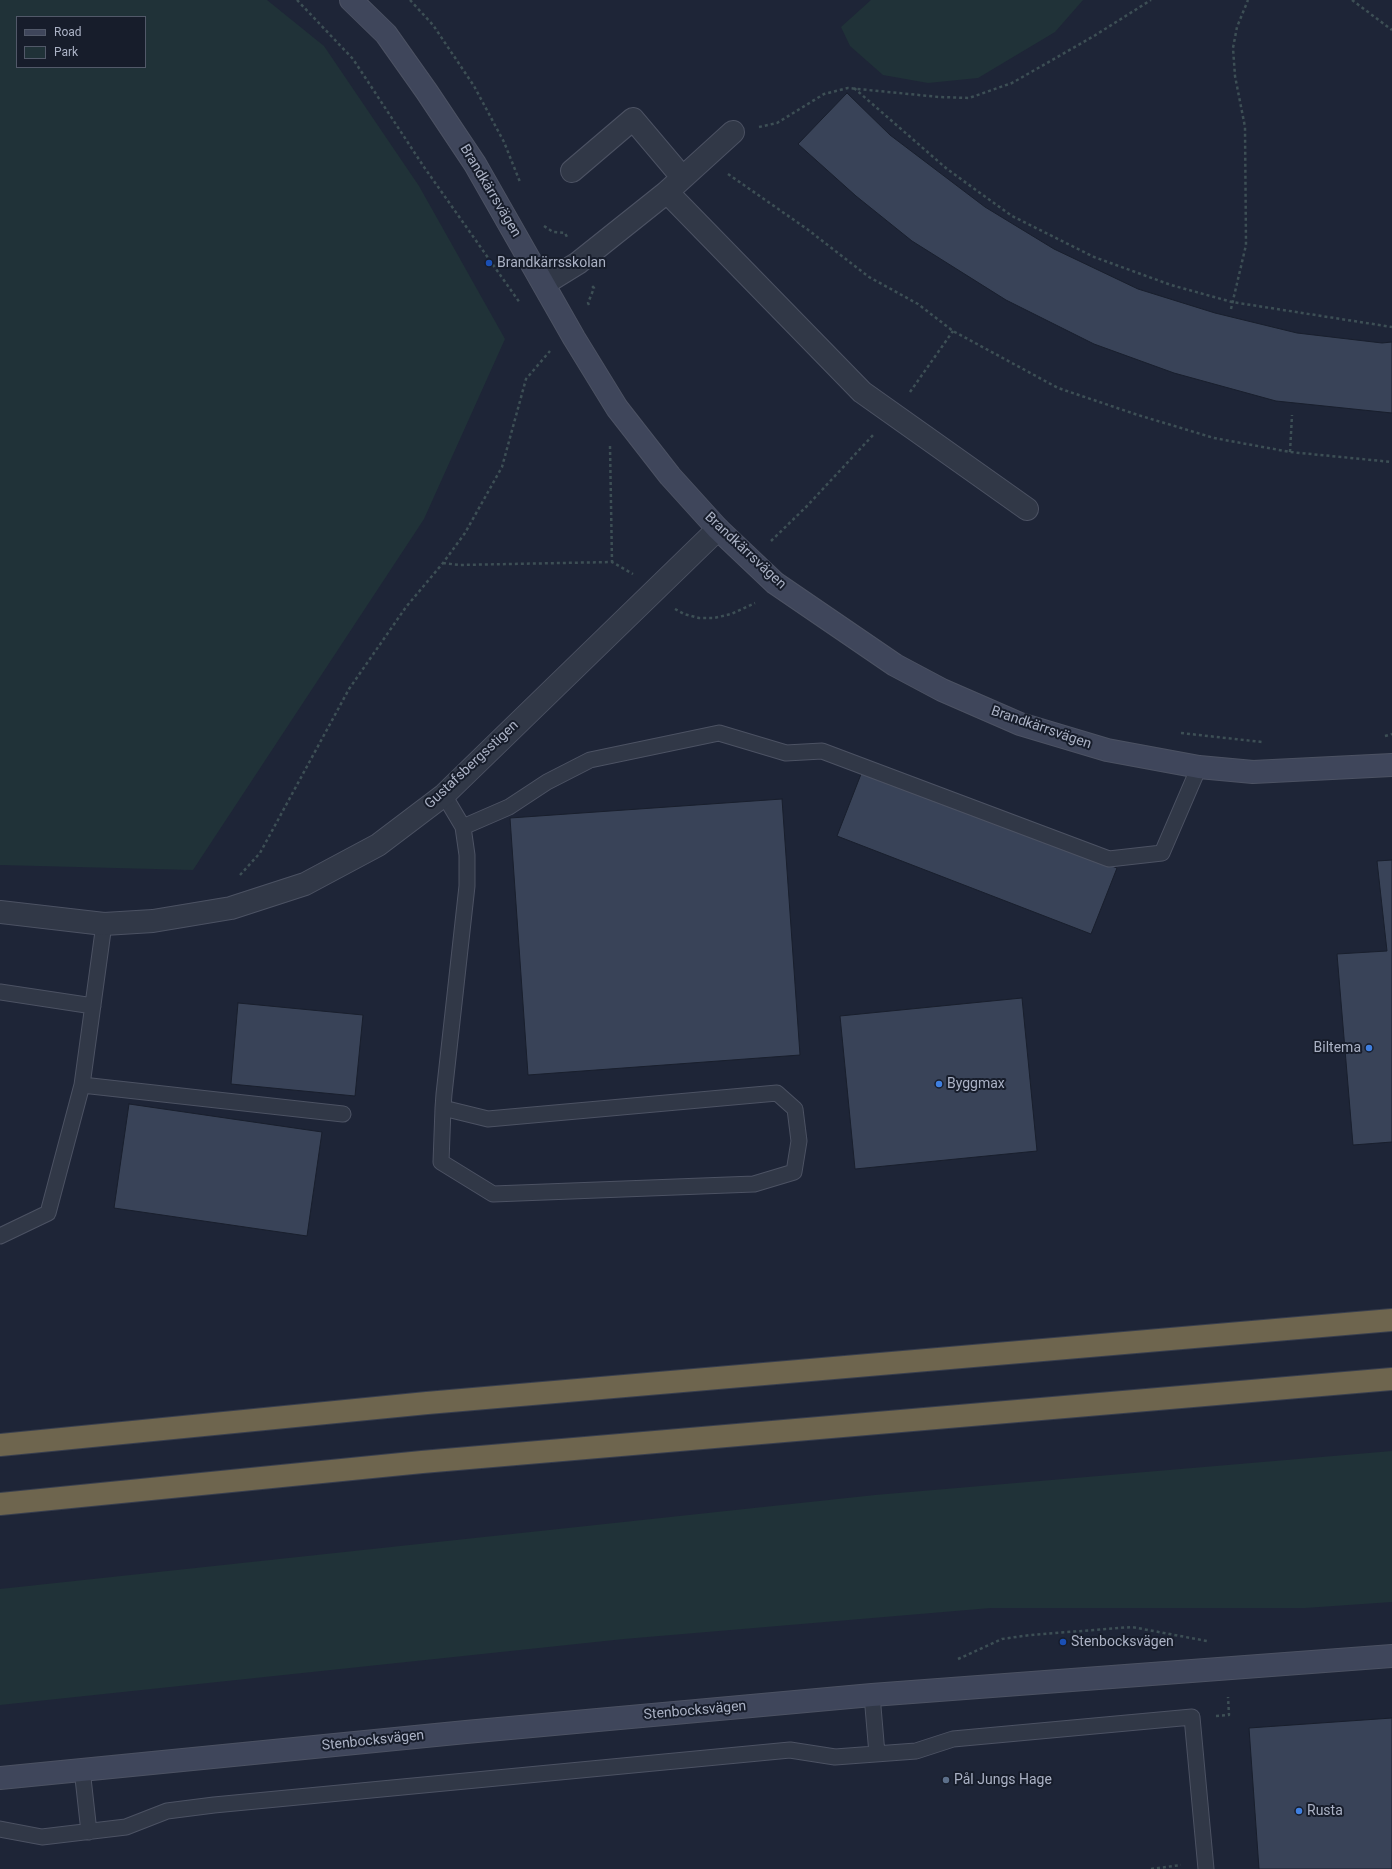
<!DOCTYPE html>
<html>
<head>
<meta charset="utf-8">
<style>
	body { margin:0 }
	#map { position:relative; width:1392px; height:1869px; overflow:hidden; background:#1e2537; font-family:Roboto,sans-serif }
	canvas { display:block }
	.legend { position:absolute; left:16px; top:16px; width:130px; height:52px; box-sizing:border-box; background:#171d2b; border:1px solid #525969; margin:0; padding:5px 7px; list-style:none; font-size:12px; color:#abb2c5 }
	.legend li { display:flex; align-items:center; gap:8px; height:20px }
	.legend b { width:20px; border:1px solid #525969 }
</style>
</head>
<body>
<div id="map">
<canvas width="1392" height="1869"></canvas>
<ul class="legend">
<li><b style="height:5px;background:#3f465b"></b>Road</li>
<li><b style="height:11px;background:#203238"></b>Park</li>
</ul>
</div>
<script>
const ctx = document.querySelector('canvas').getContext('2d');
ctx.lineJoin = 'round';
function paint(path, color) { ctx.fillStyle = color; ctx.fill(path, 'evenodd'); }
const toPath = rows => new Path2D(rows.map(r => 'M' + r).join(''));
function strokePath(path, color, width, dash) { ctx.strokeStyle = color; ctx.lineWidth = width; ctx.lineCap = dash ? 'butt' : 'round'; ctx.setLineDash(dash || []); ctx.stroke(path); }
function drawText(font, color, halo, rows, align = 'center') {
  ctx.font = font + ' Roboto,sans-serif'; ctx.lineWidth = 4; ctx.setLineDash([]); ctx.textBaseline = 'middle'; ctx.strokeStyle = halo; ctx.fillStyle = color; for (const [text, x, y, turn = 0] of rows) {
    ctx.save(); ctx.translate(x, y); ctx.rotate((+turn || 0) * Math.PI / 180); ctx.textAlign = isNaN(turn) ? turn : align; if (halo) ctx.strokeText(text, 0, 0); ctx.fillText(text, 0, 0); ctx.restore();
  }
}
paint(toPath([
	[0,0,267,0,324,46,419,186,505,339,424,519,193,870,0,865],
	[17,17,145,17,145,67,17,67],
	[871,0,1083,0,1055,32,978,78,928,83,883,75,850,46,841,27],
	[1392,1451,1392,1602,1305,1608,991,1608,624,1639,0,1705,0,1589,875,1495]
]), '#203238');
const building = toPath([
	[847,93,890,135,985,207,1054,249,1138,289,1215,313,1297,333,1382,343,1392,342,1392,413,1276,401,1174,373,1094,344,1006,300,912,241,856,196,798,144,847,93],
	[863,769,1117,868,1091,934,837,836,863,769],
	[782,799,800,1055,528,1075,510,818,782,799],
	[1392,860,1392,1142,1353,1145,1337,954,1387,951,1377,861,1392,860],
	[1022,998,1037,1151,855,1169,840,1016,1022,998],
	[238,1003,363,1015,355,1096,231,1084,238,1003],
	[129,1104,322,1132,307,1236,114,1208,129,1104],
	[1392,1718,1392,1869,1259,1869,1249,1728,1392,1718]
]);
paint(building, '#394358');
strokePath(building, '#191f2d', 1);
const lane = toPath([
	[463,827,509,807,547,782,590,760,719,733,786,753,822,751,1109,859,1162,853,1199,767],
	[0,992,93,1006],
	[82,1085,343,1114],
	[443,1108,488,1119,777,1093,795,1109,799,1141,794,1172,754,1184,493,1194,441,1162,443,1108,444,1094,467,886,467,855,463,827,444,795],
	[0,1236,48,1213,82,1085,104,924],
	[872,1695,877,1754],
	[82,1769,89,1832],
	[0,1829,42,1837,126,1827,167,1811,214,1805,790,1750,835,1757,916,1751,953,1739,1192,1717,1206,1869]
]);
const street = toPath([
	[572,171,633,119,682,177],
	[667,192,862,392,1027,509],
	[544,284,578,263,667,192,733,132],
	[0,912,104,924,153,921,231,908,305,884,378,845,444,795,718,529]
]);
const secondary = toPath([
	[351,0,386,34,427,92,475,164,574,338,617,408,670,476,718,529,775,583,895,665,942,690,1020,724,1107,750,1199,767,1253,772,1392,765],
	[0,1778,466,1732,872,1695,1392,1656]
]);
const highway = toPath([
	[0,1445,427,1403,1392,1320],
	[0,1504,422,1462,1392,1379]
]);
strokePath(lane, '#4c5263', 17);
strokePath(street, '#4c5263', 24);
strokePath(secondary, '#4c5263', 24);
strokePath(highway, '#393f4e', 24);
strokePath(toPath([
	[297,0,353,59,424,167,520,303],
	[410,0,433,25,474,86,504,142,520,182],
	[1352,0,1392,30],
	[854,88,947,169,1012,216,1094,257,1171,285,1232,302,1392,327],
	[759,127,777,123,824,94,848,88,939,97,969,98,1012,83,1094,36,1151,0],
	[728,174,807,229,869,277,918,304,953,331,1058,388,1138,415,1214,438,1290,452,1392,462],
	[544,226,553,232,565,233,567,237],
	[589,305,588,303,594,288,592,286],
	[1231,309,1246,245,1245,127,1235,76,1233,48,1237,27,1248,0],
	[910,392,953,331],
	[610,446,612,562],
	[1290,452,1292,415],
	[771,541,807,506,874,434],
	[443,563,459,565,612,562,633,574],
	[675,609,684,614,699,618,714,618,731,614,755,603],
	[1181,733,1262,742],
	[1385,736,1392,734],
	[240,875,260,853,349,689,406,607,443,563,465,533,502,467,526,379,550,351],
	[958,1659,1002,1639,1030,1635,1132,1627,1207,1641],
	[1216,1716,1229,1715,1228,1697],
	[1151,1869,1181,1865]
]), '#3d4f55', 2.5, [3, 3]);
strokePath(lane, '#313847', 15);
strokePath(street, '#313847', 22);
strokePath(secondary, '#3f465b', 22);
strokePath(highway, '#6e654e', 22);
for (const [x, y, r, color] of [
	[489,263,4,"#1a4fb4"],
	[1369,1048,4,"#3f7fe0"],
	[939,1084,4,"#3f7fe0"],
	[1063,1642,4,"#1a4fb4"],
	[946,1780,4,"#5c6f8a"],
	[1299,1811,4,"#3f7fe0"]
]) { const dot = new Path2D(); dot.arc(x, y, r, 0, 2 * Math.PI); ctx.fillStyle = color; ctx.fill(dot); strokePath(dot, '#171d2b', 1.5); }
drawText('14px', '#abb2c5', '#171d2b', [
	["Brandkärrsvägen",490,191,59],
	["Brandkärrsvägen",745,551,43],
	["Brandkärrsvägen",1041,728,19],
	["Gustafsbergsstigen",472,765,-43],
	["Stenbocksvägen",695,1711,-5],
	["Stenbocksvägen",373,1741,-6]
]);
drawText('14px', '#abb2c5', '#171d2b', [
	["Brandkärrsskolan",497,263],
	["Biltema",1361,1048,"right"],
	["Byggmax",947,1084],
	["Stenbocksvägen",1071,1642],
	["Pål Jungs Hage",954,1780],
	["Rusta",1307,1811]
], 'left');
</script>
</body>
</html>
